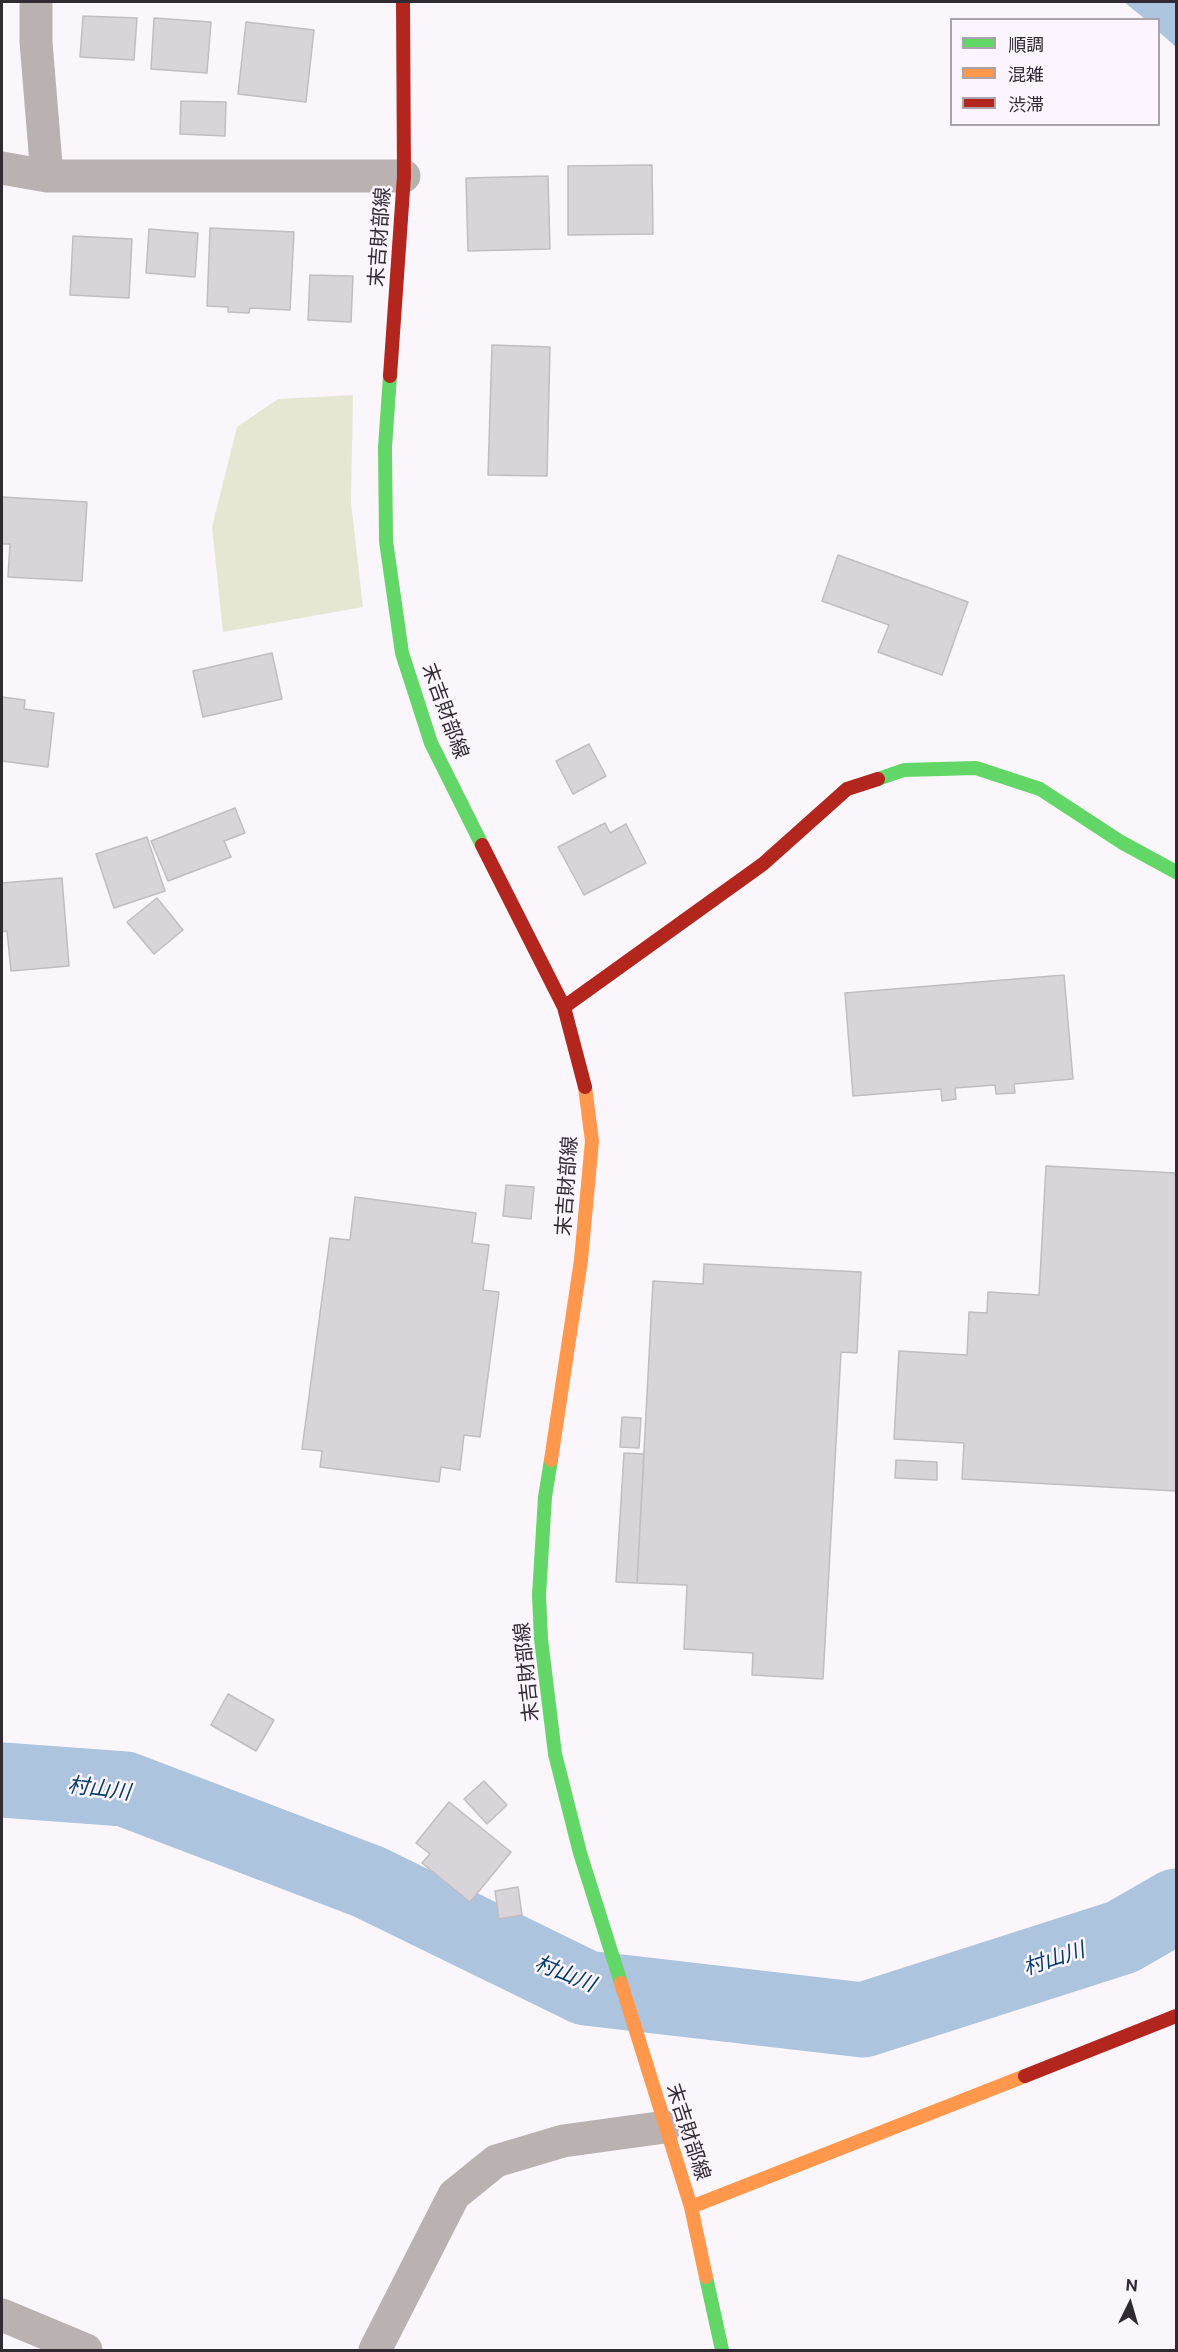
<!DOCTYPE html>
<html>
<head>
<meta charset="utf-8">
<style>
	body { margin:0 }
	#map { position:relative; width:1178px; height:2352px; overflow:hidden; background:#fbf6fc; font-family:"Public Sans","Noto Sans JP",sans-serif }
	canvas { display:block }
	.frame { position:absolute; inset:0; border:3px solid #312a32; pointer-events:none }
	.legend { position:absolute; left:950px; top:18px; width:210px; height:108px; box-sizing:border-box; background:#fcf4fe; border:2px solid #aba3ac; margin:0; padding:8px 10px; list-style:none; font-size:18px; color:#312a32 }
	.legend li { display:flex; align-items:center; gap:12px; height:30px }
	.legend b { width:30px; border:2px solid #aba3ac }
	.north { position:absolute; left:1100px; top:2274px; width:60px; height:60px; -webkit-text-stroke:4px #fcf4fe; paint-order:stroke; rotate:5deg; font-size:16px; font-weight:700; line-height:24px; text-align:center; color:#312a32 }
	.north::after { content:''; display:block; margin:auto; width:21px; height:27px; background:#312a32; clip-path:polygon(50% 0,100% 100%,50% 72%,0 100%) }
</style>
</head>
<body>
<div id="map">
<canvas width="1178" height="2352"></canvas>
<div class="frame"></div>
<ul class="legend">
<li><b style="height:8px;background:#63d668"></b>順調</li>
<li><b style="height:8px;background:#ff974d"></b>混雑</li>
<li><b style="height:8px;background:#b3261e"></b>渋滞</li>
</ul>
<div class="north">N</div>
</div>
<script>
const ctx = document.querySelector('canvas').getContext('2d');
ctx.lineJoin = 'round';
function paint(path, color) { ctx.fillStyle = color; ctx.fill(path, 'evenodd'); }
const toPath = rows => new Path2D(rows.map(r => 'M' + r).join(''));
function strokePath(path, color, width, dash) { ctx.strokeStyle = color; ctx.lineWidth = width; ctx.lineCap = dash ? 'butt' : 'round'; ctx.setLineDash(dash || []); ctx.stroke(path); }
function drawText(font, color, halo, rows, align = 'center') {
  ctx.font = font + ' "Public Sans","Noto Sans JP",sans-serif'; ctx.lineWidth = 5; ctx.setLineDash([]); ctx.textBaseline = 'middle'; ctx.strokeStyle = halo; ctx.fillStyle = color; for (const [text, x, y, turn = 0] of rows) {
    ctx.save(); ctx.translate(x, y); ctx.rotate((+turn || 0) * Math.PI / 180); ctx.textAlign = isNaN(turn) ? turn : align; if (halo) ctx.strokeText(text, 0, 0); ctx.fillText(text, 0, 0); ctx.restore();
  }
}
paint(toPath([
	[353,395,351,502,363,607,223,632,212,527,237,427,278,399]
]), '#e6e7d3');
paint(toPath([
	[1124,2,1176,2,1176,47,1159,32,1158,20,1145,19]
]), '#acc4de');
strokePath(toPath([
	[2,1780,125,1789,369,1882,586,1988,863,2020,1122,1937,1176,1906]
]), '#acc4de', 75);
const building = toPath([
	[83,16,137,18,134,60,80,57,83,16],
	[154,18,211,22,207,73,151,69,154,18],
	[246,22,314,30,306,102,238,94,246,22],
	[181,101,226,102,225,136,180,134,181,101],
	[652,165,653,234,568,235,568,166,652,165],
	[548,176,550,249,468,251,466,178,548,176],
	[210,228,294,232,290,310,250,308,249,313,228,312,228,307,207,306,210,228],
	[149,229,198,233,195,277,146,273,149,229],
	[73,236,132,239,129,298,70,295,73,236],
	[310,275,353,276,351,322,308,320,310,275],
	[492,345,550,347,547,476,488,475,492,345],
	[2,497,87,502,82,581,8,577,10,544,2,544,2,497],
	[838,555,968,602,942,675,878,652,889,625,822,601,838,555],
	[272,653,282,699,203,717,193,671,272,653],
	[2,697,25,700,24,709,54,713,48,767,2,761,2,697],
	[589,744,606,776,573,794,556,761,589,744],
	[235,808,245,833,224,841,231,857,168,881,151,841,235,808],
	[605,823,610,833,626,824,646,863,584,895,558,847,605,823],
	[147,837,165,891,114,908,96,854,147,837],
	[62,878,69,966,11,971,7,931,2,932,2,883,62,878],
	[157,898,183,930,154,954,127,922,157,898],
	[1064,975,1073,1079,1014,1084,1015,1093,996,1094,995,1085,955,1088,956,1099,942,1101,941,1089,853,1096,845,993,1064,975],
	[1046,1166,1176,1173,1176,1491,962,1479,964,1443,894,1439,899,1351,967,1355,969,1312,987,1313,988,1292,1039,1295,1046,1166],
	[506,1185,534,1187,531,1219,503,1216,506,1185],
	[355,1197,476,1213,472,1243,489,1245,483,1290,499,1292,480,1437,464,1435,460,1470,441,1467,439,1482,320,1467,322,1451,302,1449,330,1238,350,1240,355,1197],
	[704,1264,861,1272,857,1353,841,1352,823,1679,752,1675,753,1653,684,1649,687,1585,637,1583,653,1281,703,1284,704,1264],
	[622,1417,641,1418,639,1448,620,1447,622,1417],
	[624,1453,644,1454,637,1583,616,1582,624,1453],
	[896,1460,937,1462,937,1480,895,1478,896,1460],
	[228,1694,274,1720,256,1751,211,1725,228,1694],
	[484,1781,507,1805,487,1824,464,1799,484,1781],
	[449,1802,511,1852,470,1902,422,1863,430,1854,416,1843,449,1802],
	[518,1887,522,1915,499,1919,495,1891,518,1887]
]);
paint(building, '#d9d3da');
strokePath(building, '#c2bcc3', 1.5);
strokePath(toPath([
	[36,2,36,42,47,176],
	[2,168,47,176,404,176],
	[2,2315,86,2350],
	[375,2350,454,2195,496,2161,563,2141,665,2127]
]), '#bab2b1', 33);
strokePath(toPath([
	[390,376,385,447,386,541,402,653,431,743,482,845],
	[878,779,904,770,976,768,1040,789,1121,842,1176,872],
	[551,1460,545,1497,539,1595,541,1639,555,1754,580,1853,621,1983],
	[706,2277,722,2350]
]), '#63d668', 14);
strokePath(toPath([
	[551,1460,581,1260,592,1141,585,1087],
	[621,1983,691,2207,706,2277],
	[691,2207,1025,2076]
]), '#ff974d', 14);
strokePath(toPath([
	[390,376,404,176,403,2],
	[482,845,564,1007,585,1087],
	[564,1007,763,864,847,789,878,779],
	[1025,2076,1176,2016]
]), '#b3261e', 14);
drawText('20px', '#312a32', '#fcf4fe', [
	["末吉財部線",380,237,-86],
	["末吉財部線",445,711,70],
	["末吉財部線",567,1186,-86],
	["末吉財部線",527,1672,-96],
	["末吉財部線",688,2132,72]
]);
drawText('italic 21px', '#013c69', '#fcf4fe', [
	["村山川",99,1789,7],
	["村山川",1054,1959,-18],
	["村山川",565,1974,22]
]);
</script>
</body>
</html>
